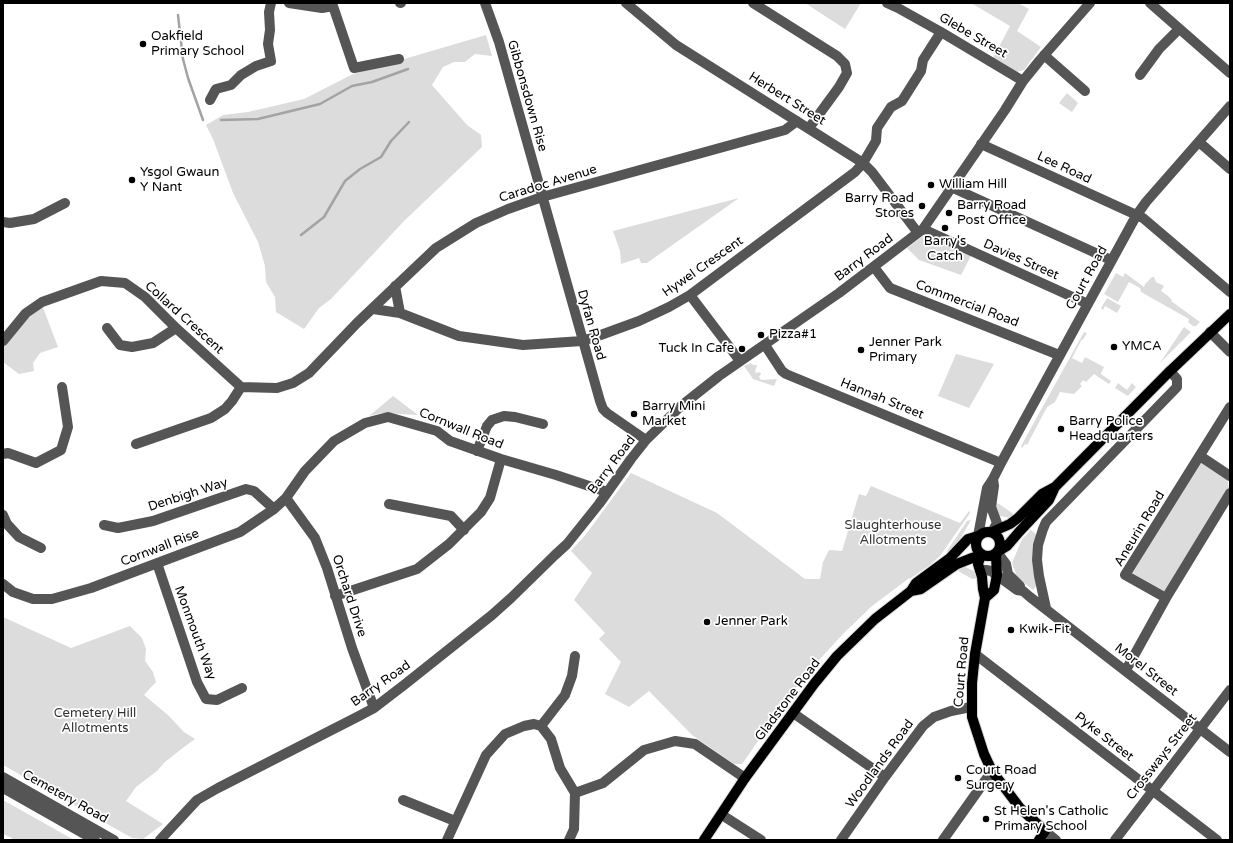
<!DOCTYPE html>
<html>
<head>
<meta charset="utf-8">
<style>
	body { margin:0 }
	#map { position:relative; width:1233px; height:843px; overflow:hidden; background:#fff; font-family:"Varela Round",sans-serif }
	canvas { display:block }
	.frame { position:absolute; inset:0; border:4px solid #000; pointer-events:none }
</style>
</head>
<body>
<div id="map">
<canvas width="1233" height="843"></canvas>
<div class="frame"></div>
</div>
<script>
const ctx = document.querySelector('canvas').getContext('2d');
ctx.lineJoin = 'round';
function paint(path, color) { ctx.fillStyle = color; ctx.fill(path, 'evenodd'); }
const toPath = rows => new Path2D(rows.map(r => 'M' + r).join(''));
function strokePath(path, color, width, dash) { ctx.strokeStyle = color; ctx.lineWidth = width; ctx.lineCap = dash ? 'butt' : 'round'; ctx.setLineDash(dash || []); ctx.stroke(path); }
function drawText(font, color, halo, rows, align = 'center') {
  ctx.font = font + ' "Varela Round",sans-serif'; ctx.lineWidth = 3.5; ctx.setLineDash([]); ctx.textBaseline = 'middle'; ctx.strokeStyle = halo; ctx.fillStyle = color; for (const [text, x, y, turn = 0] of rows) {
    ctx.save(); ctx.translate(x, y); ctx.rotate((+turn || 0) * Math.PI / 180); ctx.textAlign = isNaN(turn) ? turn : align; if (halo) ctx.strokeText(text, 0, 0); ctx.fillText(text, 0, 0); ctx.restore();
  }
}
paint(toPath([
	[805,3,861,3,845,29],
	[971,3,1018,3,1029,9,1017,31,1041,47,1024,70,1017,72,993,58,1010,26],
	[486,35,492,56,475,54,465,62,454,62,443,67,432,85,467,125,481,135,482,147,405,220,331,299,319,308,304,329,276,312,275,297,266,282,265,266,258,242,233,193,213,139,206,125,223,115,248,112,304,99,353,74],
	[1067,93,1078,103,1072,112,1059,103],
	[739,198,647,263,641,263,639,258,621,264,620,251,613,231],
	[926,234,972,254,961,275,919,260,907,248],
	[1116,273,1123,277,1125,273,1144,287,1145,284,1152,277,1154,277,1156,282,1164,286,1161,291,1168,296,1172,300,1171,301,1200,322,1196,326,1193,326,1188,322,1189,319,1141,292,1140,288,1129,282,1118,302,1104,294],
	[1107,298,1121,306,1117,313,1105,306,1103,310,1101,308],
	[42,305,58,347,40,353,33,363,34,371,19,374,3,362,3,345,29,317],
	[1184,327,1191,332,1160,363],
	[1084,332,1087,333,1083,340,1082,339,1072,358,1082,363,1085,357,1104,367,1101,373,1101,374,1111,381,1109,384,1094,374,1086,382,1083,380,1080,384,1082,386,1074,394,1060,392,1055,402,1047,407,1027,445,1025,444,1022,448,1021,446],
	[956,354,994,364,969,408,938,396],
	[751,363,753,365,757,365,755,372,757,373,760,372,761,374,759,377,761,380,777,379,774,386,753,379,744,366],
	[1118,383,1127,390,1132,383,1136,387,1128,396,1115,388],
	[393,396,418,415,382,413,369,416],
	[1203,462,1227,478,1229,488,1169,590,1163,592,1134,576,1132,572,1199,464],
	[631,473,717,513,805,579,820,579,823,562,829,550,842,551,859,494,866,496,871,486,960,523,969,511,970,513,940,556,930,565,911,578,908,579,872,606,844,633,819,660,791,694,742,764,734,764,692,735,649,691,629,707,605,694,621,662,599,639,605,633,574,600,592,573,571,551,587,533],
	[994,502,999,504,1015,515,1010,518,1000,516,997,514],
	[971,520,956,546,948,554,947,551,967,521],
	[1031,530,1038,536,1037,585,1033,590,1017,577,1012,563,1022,539],
	[963,566,972,570,976,573,979,578,972,579,955,569],
	[3,617,71,648,130,626,142,638,146,649,145,661,153,672,156,682,144,695,169,716,184,732,195,739,184,747,165,762,157,771,136,787,126,801,163,824,143,839,132,838,3,765],
	[3,800,51,827,74,840,12,840,12,838,3,834]
]), '#dcdcdc');
strokePath(toPath([
	[178,15,183,59,188,78,203,120],
	[221,120,258,119,320,104,352,86,372,82,408,69],
	[301,235,324,217,345,181,360,169,381,157,391,141,409,122]
]), '#a3a3a3', 2.5);
const major = toPath([
	'976 544a12 12 0 1 1 24 0a12 12 0 1 1-24 0Z',
	[992,532,1010,524,1018,518,1042,494,1055,487,1170,371,1230,314],
	[981,555,978,564,982,577,983,589,985,598,975,654,972,683,972,717,984,754,992,771,1020,808,1045,831,1039,840],
	[911,591,921,589,957,564,972,558,981,555],
	[985,598,994,590,997,575,996,557,997,552,1007,546,1019,532,1049,500,1055,487],
	[704,840,745,778,814,684,837,656,875,619,911,591,916,583,950,558,968,539,978,536]
]);
strokePath(major, '#dbdbdb', 12);
strokePath(toPath([
	[289,3,322,8,333,6,354,68,399,59],
	[400,3,401,3],
	[485,3,499,42,600,401,603,409,607,413,646,440],
	[626,3,676,45,863,163,872,172,918,233],
	[753,3,837,56,845,64,847,73,839,87,809,128],
	[887,3,898,8,941,32,1023,81],
	[1150,3,1230,73],
	[1044,55,1085,91],
	[1140,75,1159,49,1179,29],
	[210,100,216,89,231,85,241,75,256,66,271,61,268,44,270,30,269,12,271,3],
	[1199,142,1230,169],
	[981,144,1143,218,1230,292],
	[951,187,1111,260],
	[3,222,10,223,34,219,65,203],
	[923,229,1088,304],
	[874,267,890,288,1059,355],
	[395,286,400,313],
	[690,295,740,361],
	[373,309,400,313,459,336,523,345,582,341,598,336,639,321,669,307,690,295,855,172,863,163,876,141,877,128,891,107,902,101,921,71,923,60,941,32],
	[107,328,120,345,132,347,153,343,176,328],
	[1210,332,1230,352],
	[3,341,26,313,42,302,101,281,125,283,145,297,176,328,241,387],
	[765,345,782,371,786,374,1001,463],
	[241,387,277,388,293,383,309,373,357,323,436,248,476,223,508,209,542,197,785,130,797,121],
	[136,444,211,418,225,409,232,401,241,387],
	[477,451,487,426,492,420,504,416,515,417,543,424],
	[3,454,8,453,36,463,61,450,68,427,62,387],
	[1200,456,1230,476],
	[286,498,315,538,327,568,352,648,374,708],
	[389,504,451,516,464,530],
	[3,515,7,524,19,537,41,548],
	[104,525,118,528,153,521,246,489,254,491,274,509],
	[992,532,997,523,991,507,994,486,993,479],
	[978,536,987,488,993,479,1001,463,1136,216,1146,202,1230,106],
	[997,552,1006,564,1008,574,1020,586],
	[157,563,197,682,206,699,217,700,242,688],
	[980,570,986,570,991,571,1017,590,1023,591,1030,597,1230,752],
	[3,584,13,592,33,599,52,599,91,588,240,532,274,509,286,498,305,471,334,441,365,423,388,417,437,431,450,441,501,459,556,475,607,492],
	[335,596,417,569,449,544,481,512,490,498,501,459],
	[1166,598,1125,575,1230,407],
	[1046,608,1039,576,1037,560,1038,545,1043,529,1046,522,1177,387,1177,379,1170,371],
	[975,654,1217,840],
	[1126,670,1166,598,1230,493],
	[793,713,885,777],
	[541,726,551,739,560,768,575,793],
	[3,777,114,840],
	[3,788,95,840],
	[403,800,455,821],
	[722,815,761,840],
	[1045,831,1056,840],
	[160,840,197,800,218,788,359,716,374,708,404,685,492,615,511,598,555,555,567,544,599,504,631,459,646,440,681,406,719,376,839,293,923,229,1005,110,1023,81,1040,60,1090,3],
	[447,840,486,755,505,734,524,726,534,724,541,726,565,695,572,676,575,656],
	[569,840,574,829,575,793,603,783,644,750,675,741,695,744,745,778],
	[841,840,885,777,923,726,934,717,951,711,971,707],
	[943,840,992,771],
	[1115,840,1230,690]
]), '#555', 10);
strokePath(major, '#000', 10);
for (const [x, y, r, color] of [
	[143,44,4,"#000"],
	[132,180,4,"#000"],
	[931,185,4,"#000"],
	[922,206,4,"#000"],
	[949,213,4,"#000"],
	[945,228,4,"#000"],
	[761,335,4,"#000"],
	[1114,347,4,"#000"],
	[742,349,4,"#000"],
	[861,350,4,"#000"],
	[634,414,4,"#000"],
	[1061,429,4,"#000"],
	[707,622,4,"#000"],
	[1011,630,4,"#000"],
	[958,778,4,"#000"],
	[986,819,4,"#000"]
]) { const dot = new Path2D(); dot.arc(x, y, r, 0, 2 * Math.PI); ctx.fillStyle = color; ctx.fill(dot); strokePath(dot, '#fff', 1.5); }
drawText('13px', '#000', '#fff', [
	["Glebe Street",973,36,30],
	["Gibbonsdown Rise",527,96,74],
	["Herbert Street",787,99,32],
	["Lee Road",1064,168,25],
	["Caradoc Avenue",548,184,-17],
	["Barry Road",864,258,-37],
	["Davies Street",1021,260,24],
	["Hywel Crescent",703,267,-35],
	["Court Road",1087,278,-61],
	["Commercial Road",967,304,21],
	["Collard Crescent",184,318,42],
	["Dyfan Road",591,325,74],
	["Hannah Street",882,399,22],
	["Cornwall Road",461,429,22],
	["Barry Road",612,465,-53],
	["Denbigh Way",188,495,-18],
	["Aneurin Road",1140,529,-59],
	["Cornwall Rise",160,548,-21],
	["Orchard Drive",349,596,72],
	["Monmouth Way",195,633,70],
	["Morel Street",1146,670,38],
	["Court Road",962,672,-85],
	["Barry Road",381,684,-35],
	["Gladstone Road",788,700,-53],
	["Pyke Street",1104,737,38],
	["Crossways Street",1162,757,-52],
	["Woodlands Road",880,764,-54],
	["Cemetery Road",65,797,29]
]);
drawText('13px', '#000', '#fff', [
	["Oakfield",151,37],
	["Primary School",151,52],
	["Ysgol Gwaun",140,173],
	["Y Nant",140,188],
	["William Hill",939,185],
	["Barry Road",914,199,"right"],
	["Stores",914,214,"right"],
	["Barry Road",957,206],
	["Post Office",957,221],
	["Barry's",945,242,"center"],
	["Catch",945,257,"center"],
	["Pizza#1",769,335],
	["Jenner Park",869,343],
	["Primary",869,358],
	["YMCA",1122,347],
	["Tuck In Cafe",734,349,"right"],
	["Barry Mini",642,407],
	["Market",642,422],
	["Barry Police",1069,422],
	["Headquarters",1069,437],
	["Jenner Park",715,622],
	["Kwik-Fit",1019,630],
	["Court Road",966,771],
	["Surgery",966,786],
	["St Helen's Catholic",994,812],
	["Primary School",994,827]
], 'left');
drawText('13px', '#333', '#fff', [
	["Slaughterhouse",893,526],
	["Allotments",893,541],
	["Cemetery Hill",95,714],
	["Allotments",95,729]
]);
</script>
</body>
</html>
